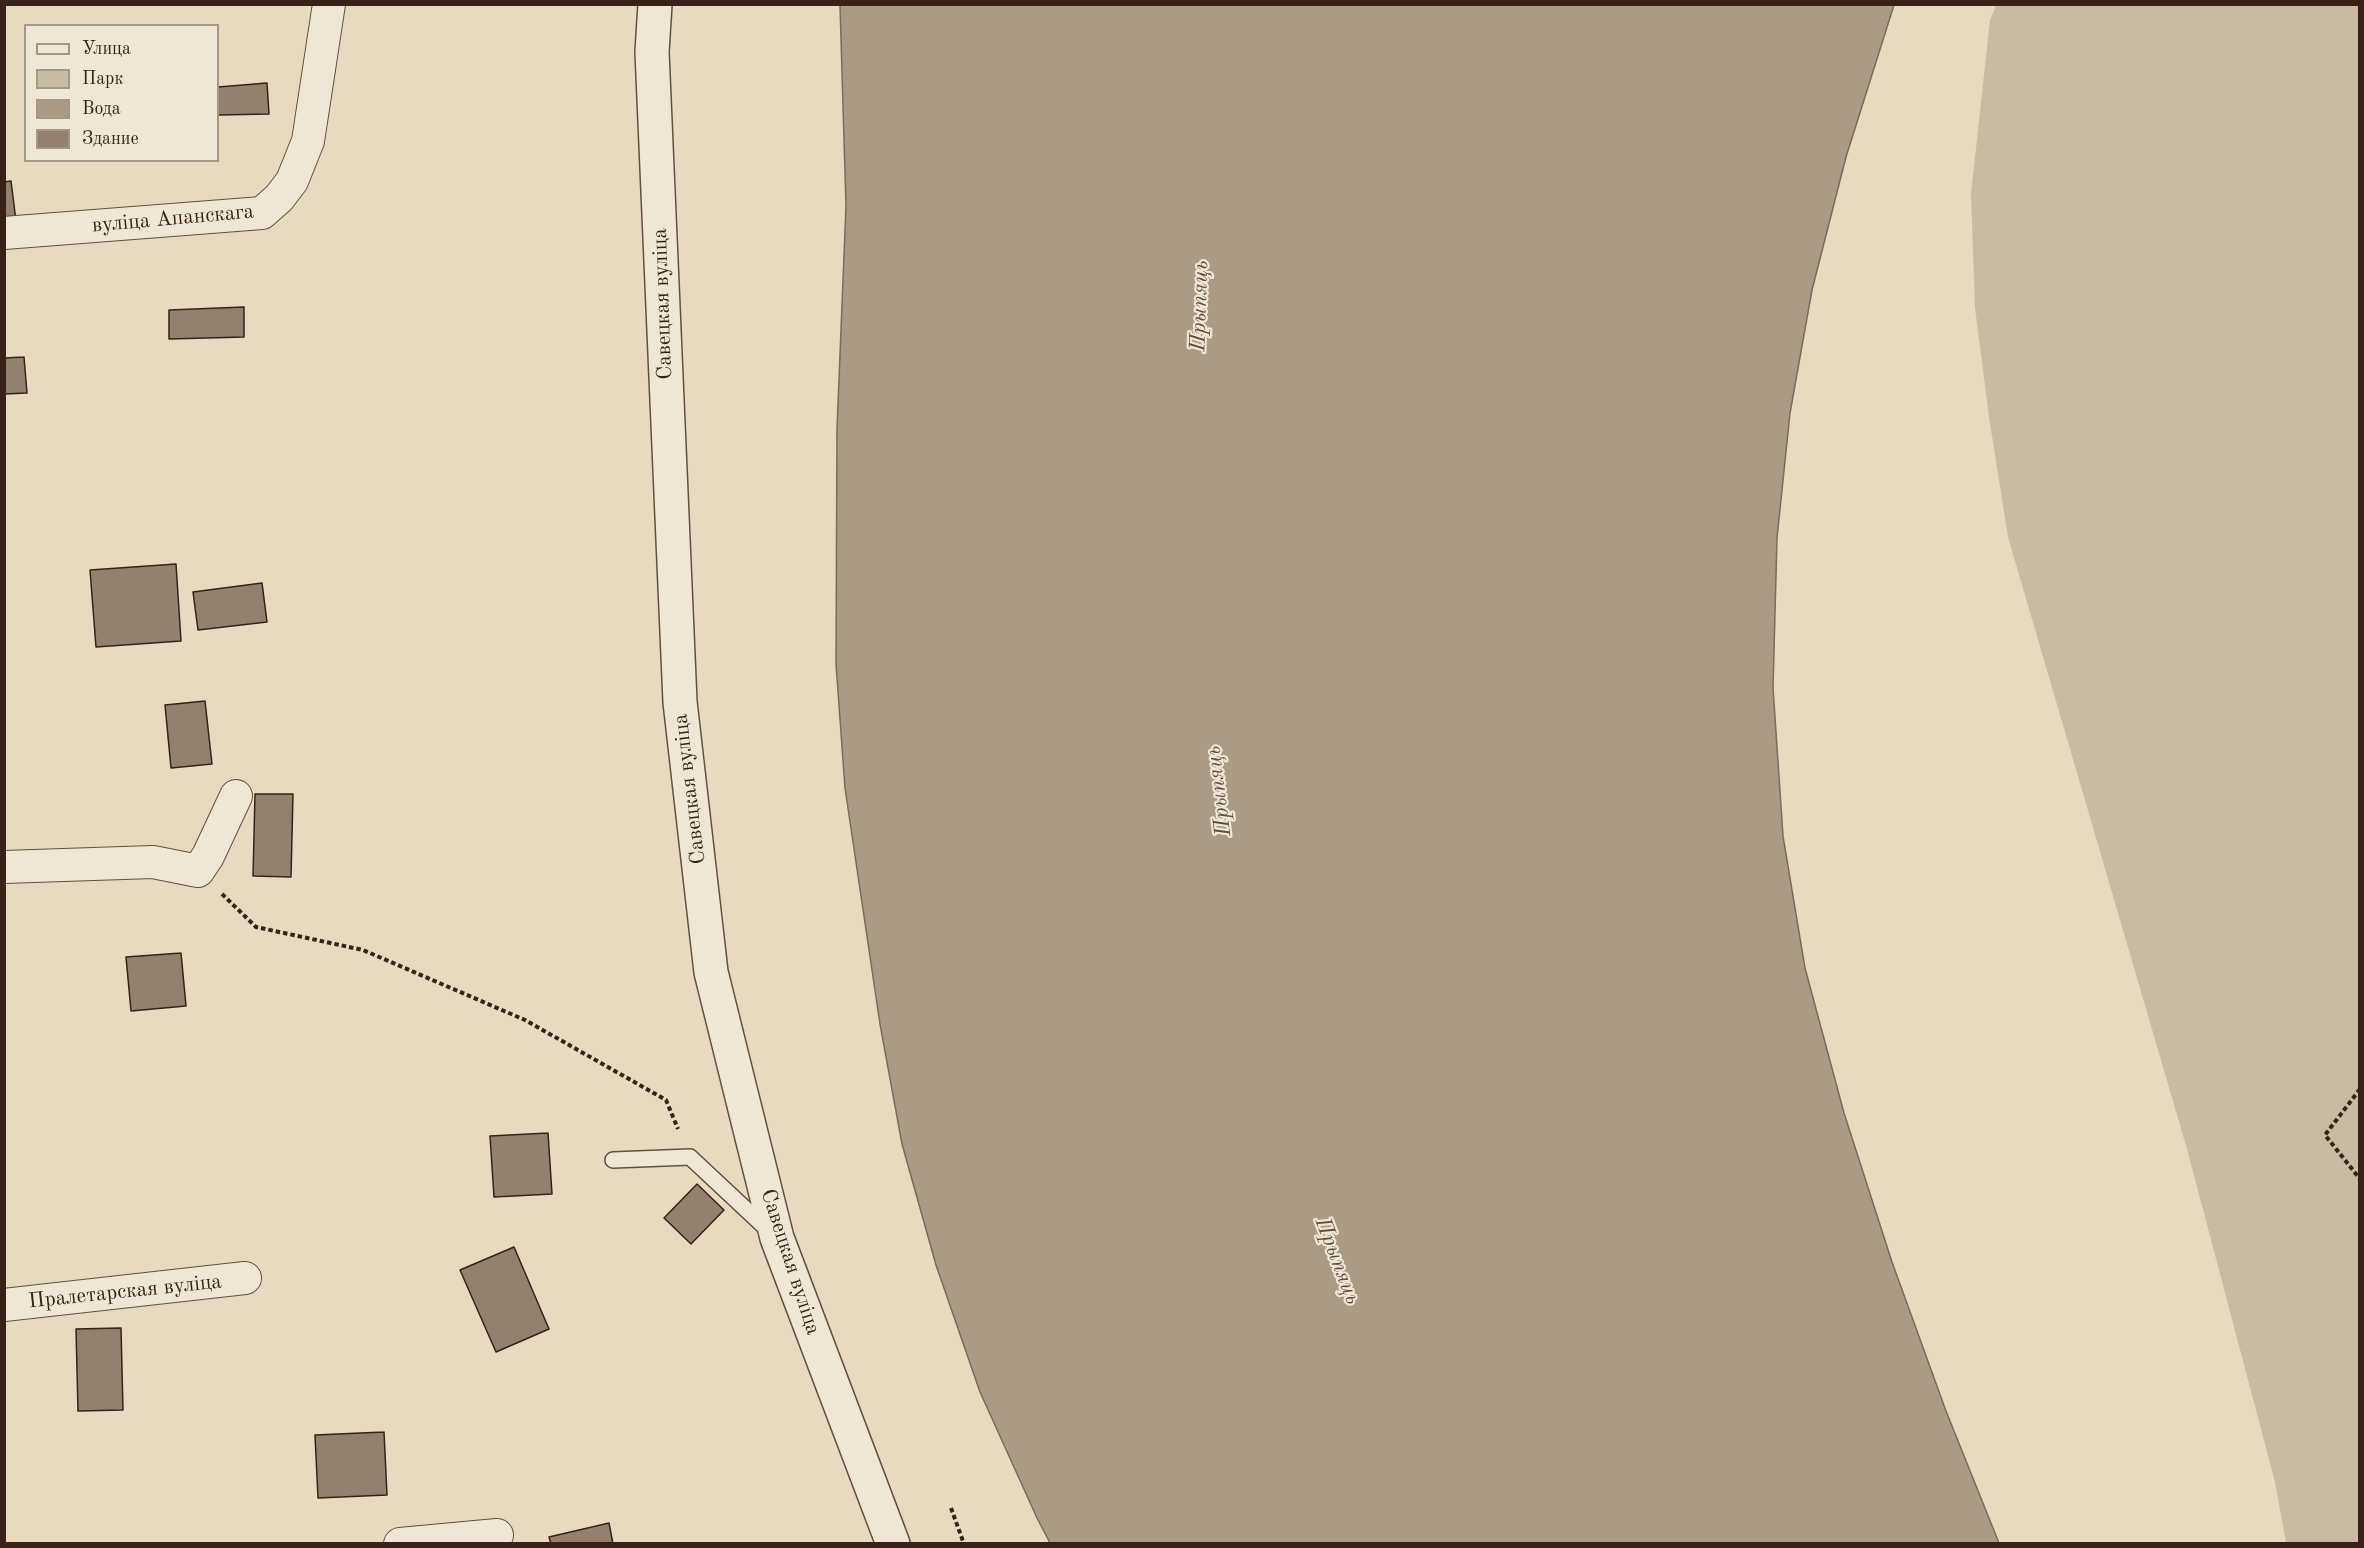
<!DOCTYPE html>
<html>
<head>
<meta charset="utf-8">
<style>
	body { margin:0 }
	#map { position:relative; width:2364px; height:1548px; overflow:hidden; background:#e6dabf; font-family:"Old Standard TT",serif }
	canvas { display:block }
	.frame { position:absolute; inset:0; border:6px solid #372119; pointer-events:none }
	.legend { position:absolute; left:24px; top:24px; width:195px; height:138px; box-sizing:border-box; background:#efe7d5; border:2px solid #a5988a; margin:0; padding:8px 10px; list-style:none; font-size:18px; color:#372119 }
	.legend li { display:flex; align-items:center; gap:12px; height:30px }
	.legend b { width:30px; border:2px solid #a5988a }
</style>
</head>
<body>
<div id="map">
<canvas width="2364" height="1548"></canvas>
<div class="frame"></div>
<ul class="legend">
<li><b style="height:8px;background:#efe7d5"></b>Улица</li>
<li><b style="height:16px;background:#c8bba3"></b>Парк</li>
<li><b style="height:16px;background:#aa9b87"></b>Вода</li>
<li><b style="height:16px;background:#92816f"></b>Здание</li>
</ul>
</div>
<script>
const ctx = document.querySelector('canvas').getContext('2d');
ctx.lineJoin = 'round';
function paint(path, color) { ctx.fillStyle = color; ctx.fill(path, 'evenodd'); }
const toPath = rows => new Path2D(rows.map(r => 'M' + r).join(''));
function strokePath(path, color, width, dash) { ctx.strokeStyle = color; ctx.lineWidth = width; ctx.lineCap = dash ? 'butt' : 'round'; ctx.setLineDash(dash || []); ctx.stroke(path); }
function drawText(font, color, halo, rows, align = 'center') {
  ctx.font = font + ' "Old Standard TT",serif'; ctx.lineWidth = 4.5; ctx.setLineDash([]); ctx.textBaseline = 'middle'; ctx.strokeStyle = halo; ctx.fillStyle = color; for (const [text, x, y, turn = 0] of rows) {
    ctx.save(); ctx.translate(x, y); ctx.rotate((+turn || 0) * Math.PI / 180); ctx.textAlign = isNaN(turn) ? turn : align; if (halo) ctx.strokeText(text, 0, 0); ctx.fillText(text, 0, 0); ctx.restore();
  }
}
paint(toPath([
	[1996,5,2359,5,2359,1543,2286,1543,2275,1482,2187,1149,2008,537,1989,417,1975,308,1971,194,1990,20]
]), '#c8bba3');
const water = toPath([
	[840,5,1894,5,1846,157,1812,290,1790,413,1777,538,1773,688,1783,836,1805,968,1844,1113,1892,1262,1946,1411,1999,1543,1050,1543,1037,1518,980,1392,936,1265,902,1144,880,1024,845,788,836,664,837,429,846,206,840,5]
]);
paint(water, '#aa9b87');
strokePath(water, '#7c6a5b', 1.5);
const building = toPath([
	[267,83,269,114,218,115,218,87,267,83],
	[11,181,17,229,4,231,4,182,11,181],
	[244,307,244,337,169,339,169,310,244,307],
	[24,357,27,393,4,394,4,358,24,357],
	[176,564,181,641,96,647,90,570,176,564],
	[262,583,267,622,198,630,193,592,262,583],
	[205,701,212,764,171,768,165,705,205,701],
	[255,794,293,794,291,877,253,876,255,794],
	[181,953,186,1006,131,1011,126,957,181,953],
	[548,1133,552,1194,494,1197,490,1136,548,1133],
	[697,1184,724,1210,691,1244,664,1218,697,1184],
	[514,1247,549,1329,496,1352,460,1270,514,1247],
	[121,1328,123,1410,78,1411,76,1329,121,1328],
	[384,1432,387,1495,318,1498,315,1435,384,1432],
	[609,1523,613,1544,551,1544,549,1537,609,1523]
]);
paint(building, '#92816f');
strokePath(building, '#372119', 1.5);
const service = toPath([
	[613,1160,690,1157,768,1230]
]);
const minor = toPath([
	[4,233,262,213,279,198,292,181,308,141,329,4],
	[4,867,153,862,198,871,208,856,236,796],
	[4,1305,245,1278],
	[400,1544,497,1535]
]);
const tertiary = toPath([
	[655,4,652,52,680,702,711,972,777,1238,893,1544]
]);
strokePath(service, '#634f42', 18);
strokePath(minor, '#634f42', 34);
strokePath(tertiary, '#634f42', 36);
strokePath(toPath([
	[222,894,256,927,363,950,525,1020,666,1100,678,1129],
	[2360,1089,2325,1135,2360,1179],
	[951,1508,964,1544]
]), '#372119', 4, [4.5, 3]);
strokePath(service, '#efe7d5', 15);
strokePath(minor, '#efe7d5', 32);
strokePath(tertiary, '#efe7d5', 33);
drawText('21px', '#372119', '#efe7d5', [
	["вуліца Апанскага",173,219,-5],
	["Савецкая вуліца",663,304,-92],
	["Савецкая вуліца",690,789,-97],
	["Савецкая вуліца",790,1262,72],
	["Пралетарская вуліца",125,1292,-6]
]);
drawText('italic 22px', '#5f4c40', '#efe7d5', [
	["Прыпяць",1200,306,-88],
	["Прыпяць",1219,791,-97],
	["Прыпяць",1337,1261,69]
]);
</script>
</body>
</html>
